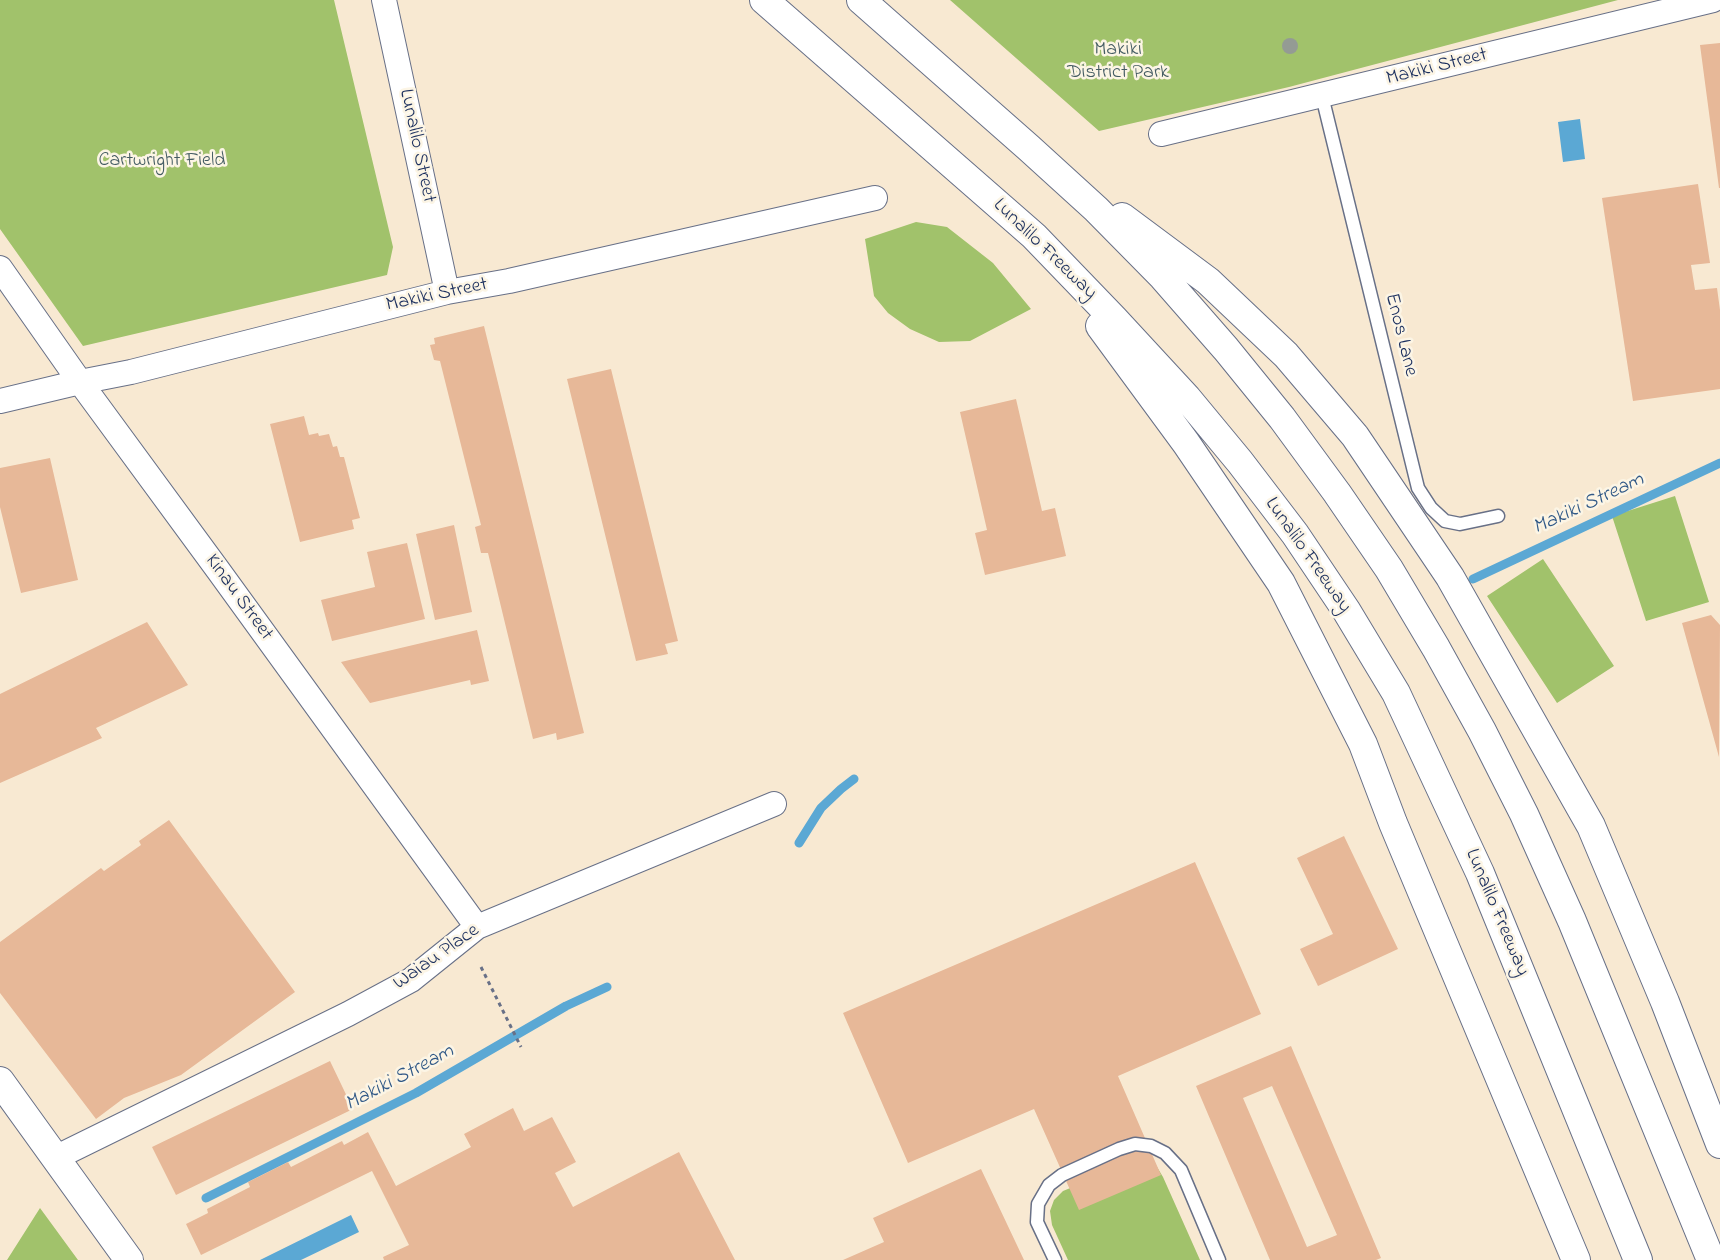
<!DOCTYPE html>
<html>
<head>
<meta charset="utf-8">
<style>
	body { margin:0 }
	canvas { display:block; background:#f8e9d2 }
</style>
</head>
<body>
<canvas width="1720" height="1260"></canvas>
<script>
const ctx = document.querySelector('canvas').getContext('2d');
ctx.lineJoin = 'round';
function paint(path, color) { ctx.fillStyle = color; ctx.fill(path, 'evenodd'); }
const toPath = rows => new Path2D(rows.map(r => 'M' + r).join(''));
function strokePath(path, color, width, dash) { ctx.strokeStyle = color; ctx.lineWidth = width; ctx.lineCap = dash ? 'butt' : 'round'; ctx.setLineDash(dash || []); ctx.stroke(path); }
function drawText(font, color, halo, rows, align = 'center') {
  ctx.font = font + ' "Indie Flower",sans-serif'; ctx.lineWidth = 5; ctx.setLineDash([]); ctx.textBaseline = 'middle'; ctx.strokeStyle = halo; ctx.fillStyle = color; for (const [text, x, y, turn = 0] of rows) {
    ctx.save(); ctx.translate(x, y); ctx.rotate((+turn || 0) * Math.PI / 180); ctx.textAlign = isNaN(turn) ? turn : align; if (halo) ctx.strokeText(text, 0, 0); ctx.fillText(text, 0, 0); ctx.restore();
  }
}
paint(toPath([
	[0,0,334,0,393,247,387,275,83,346,0,229],
	[950,0,1618,0,1289,87,1099,131],
	[916,222,947,227,993,263,1031,309,970,341,939,342,910,329,888,313,874,296,865,239],
	[1675,496,1709,602,1646,621,1612,516],
	[1543,559,1614,666,1557,703,1487,596],
	[1129,1164,1157,1167,1163,1177,1200,1260,1068,1260,1052,1225,1050,1211,1054,1200,1063,1191],
	[40,1208,78,1260,7,1260]
]), '#a1c26b');
paint(toPath([
	[1580,119,1585,159,1563,162,1558,122],
	[351,1215,359,1232,301,1260,260,1260]
]), '#5ba8d4');
strokePath(toPath([
	[1473,579,1720,463],
	[799,843,821,808,841,789,854,779],
	[206,1198,416,1093,566,1006,607,987]
]), '#5ba8d4', 9);
paint(toPath([
	[1720,43,1720,188,1719,188,1700,45],
	[1698,184,1710,263,1691,265,1695,290,1717,288,1720,310,1720,389,1633,401,1602,198],
	[484,326,584,733,557,740,556,733,533,739,488,553,481,553,475,527,481,525,440,361,434,360,430,345,435,344,434,338],
	[611,369,678,641,665,644,668,654,636,661,567,379],
	[1016,399,1042,511,1055,508,1066,556,985,575,975,533,987,530,960,412],
	[304,416,309,435,318,433,319,436,329,434,333,447,337,446,340,457,344,457,360,518,352,520,354,529,300,542,270,424],
	[50,458,78,580,21,593,0,507,0,468],
	[454,525,472,612,435,620,416,534],
	[407,543,425,619,332,641,321,600,375,587,367,552],
	[1711,615,1720,625,1719,757,1682,623],
	[147,622,188,685,96,728,102,738,0,783,0,694],
	[477,630,489,681,471,685,470,680,370,703,341,662],
	[169,820,295,992,181,1075,124,1098,96,1119,0,993,0,942,101,868,104,871,141,845,139,841],
	[1344,836,1398,949,1318,986,1300,949,1333,934,1297,858],
	[1195,862,1261,1014,1118,1076,1161,1175,1079,1210,1034,1109,908,1163,843,1013],
	[1291,1046,1381,1258,1376,1260,1270,1260,1196,1086],
	[1272,1086,1337,1235,1307,1247,1243,1098],
	[330,1061,353,1109,176,1195,152,1147],
	[513,1108,524,1131,552,1117,576,1162,555,1173,573,1207,679,1152,735,1260,384,1260,383,1257,409,1245,372,1171,201,1255,186,1224,208,1213,207,1209,250,1187,248,1182,288,1162,291,1167,342,1141,344,1145,368,1132,396,1186,471,1147,464,1134],
	[981,1169,1024,1260,843,1260,884,1242,873,1218]
]), '#e7b898');
const lane = toPath([
	[1322,96,1418,488,1431,508,1445,521,1460,524,1498,516],
	[1055,1260,1037,1222,1038,1204,1049,1185,1062,1175,1119,1149,1135,1144,1151,1146,1165,1153,1181,1170,1219,1260]
]);
const street = toPath([
	[384,0,447,292],
	[1161,134,1713,0],
	[0,268,80,382,218,570,477,927],
	[0,401,80,382,131,372,447,292,509,281,875,198],
	[55,1158,348,1014,411,980,477,927,774,804]
]);
const primary = toPath([
	[0,1081,129,1260]
]);
const highway = toPath([
	[764,0,1034,236,1114,319,1187,398,1240,462,1295,534,1346,610,1396,693,1480,873,1638,1260],
	[861,0,1029,148,1096,209,1163,277,1226,349,1282,418,1337,493,1389,569,1436,648,1482,731,1524,814,1572,921,1711,1260],
	[1122,217,1208,281,1286,355,1355,436,1450,577,1591,826,1665,1002,1720,1144],
	[1100,326,1186,443,1281,583,1363,744,1393,823,1576,1260]
]);
strokePath(lane, '#687087', 15);
strokePath(street, '#687087', 26);
strokePath(primary, '#687087', 30);
strokePath(highway, '#687087', 30);
strokePath(toPath([
	[481,967,521,1047]
]), '#687087', 3, [4, 4]);
strokePath(lane, '#fff', 12);
strokePath(street, '#fff', 24);
strokePath(primary, '#fff', 28);
strokePath(highway, '#fff', 28);
ctx.fillStyle = '#949b94';
for (const [x, y] of [
	[1290,46]
]) { ctx.beginPath(); ctx.arc(x, y, 8, 0, 2 * Math.PI); ctx.fill(); }
drawText('20px', '#435b62', '#fcf5e5', [
	["Makiki",1118,51],
	["District Park",1118,74],
	["Cartwright Field",162,162]
]);
drawText('20px', '#1b2f5e', '#fcf5e5', [
	["Makiki Street",1437,68,-14],
	["Lunalilo Street",416,146,78],
	["Lunalilo Freeway",1044,250,44],
	["Makiki Street",437,296,-12],
	["Enos Lane",1400,335,76],
	["Lunalilo Freeway",1307,556,55],
	["Kinau Street",238,598,54],
	["Lunalilo Freeway",1496,913,67],
	["Waiau Place",437,958,-35]
]);
drawText('italic 21px', '#315987', '#fcf5e5', [
	["Makiki Stream",1589,505,-25],
	["Makiki Stream",400,1079,-28]
]);
</script>
</body>
</html>
